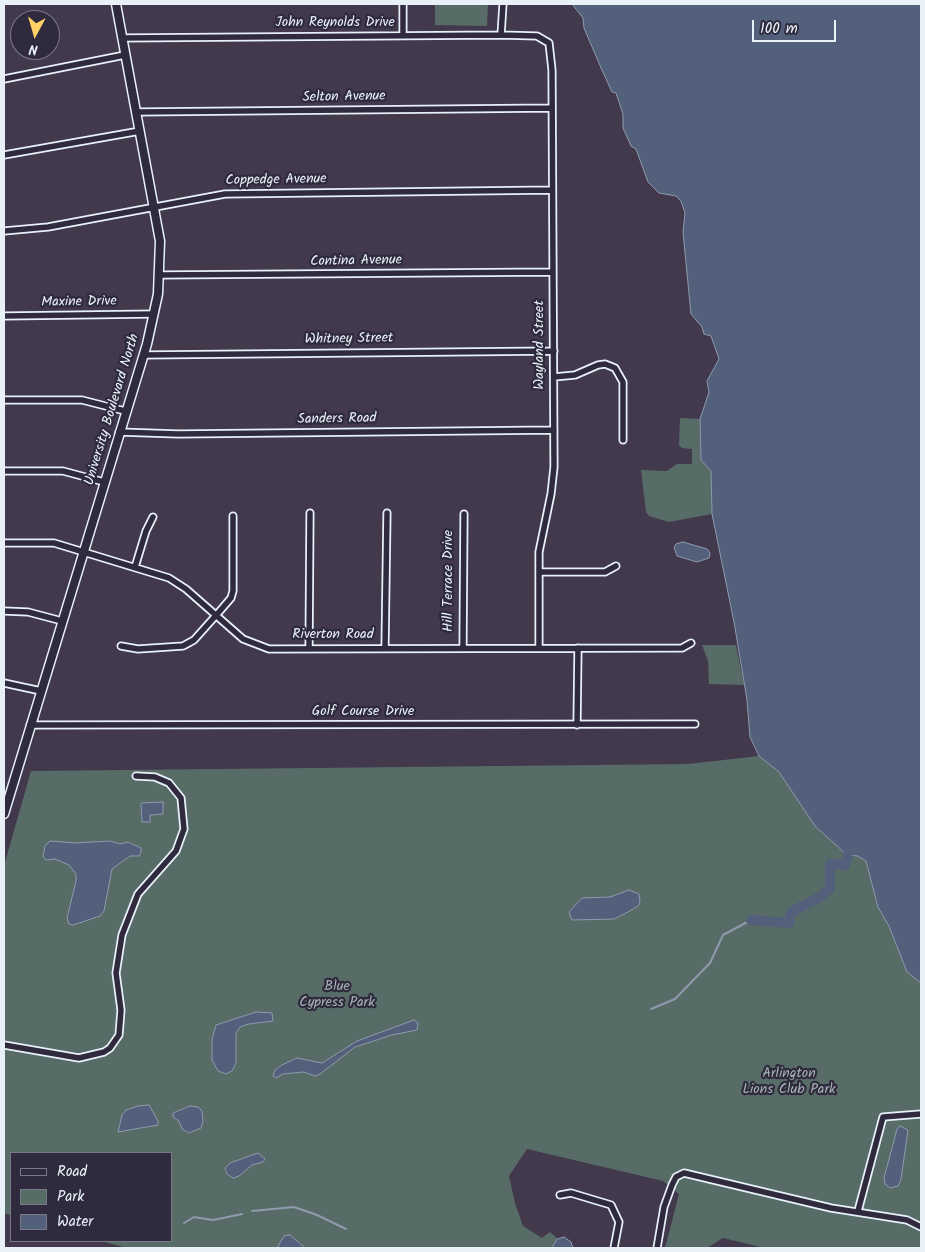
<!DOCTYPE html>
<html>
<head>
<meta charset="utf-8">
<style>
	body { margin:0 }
	#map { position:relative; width:925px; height:1252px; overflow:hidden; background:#42394d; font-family:Kalam,sans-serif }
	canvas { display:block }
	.frame { position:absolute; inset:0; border:5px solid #e8f1f8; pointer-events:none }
	.legend { position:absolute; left:10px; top:1152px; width:162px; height:90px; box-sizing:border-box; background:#2f2a3d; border:1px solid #797a88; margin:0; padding:6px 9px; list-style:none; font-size:15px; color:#e8f1f8 }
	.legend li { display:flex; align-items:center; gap:10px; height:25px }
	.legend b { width:25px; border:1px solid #797a88 }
	.north { position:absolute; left:10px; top:10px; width:50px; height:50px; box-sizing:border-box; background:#2f2a3d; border:1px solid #797a88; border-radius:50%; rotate:186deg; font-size:14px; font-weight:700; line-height:20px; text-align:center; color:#e8f1f8 }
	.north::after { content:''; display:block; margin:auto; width:18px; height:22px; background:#ffd166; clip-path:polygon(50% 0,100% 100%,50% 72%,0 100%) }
	.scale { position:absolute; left:752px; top:20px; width:84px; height:22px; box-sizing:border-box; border:2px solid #e8f1f8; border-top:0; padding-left:6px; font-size:15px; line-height:18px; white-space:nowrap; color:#e8f1f8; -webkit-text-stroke:4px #2f2a3d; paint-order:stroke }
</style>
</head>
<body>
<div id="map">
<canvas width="925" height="1252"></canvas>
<div class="frame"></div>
<ul class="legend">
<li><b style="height:6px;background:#2f2a3d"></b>Road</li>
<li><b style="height:14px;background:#576c67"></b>Park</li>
<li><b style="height:14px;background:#52607b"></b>Water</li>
</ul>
<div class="north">N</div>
<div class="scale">100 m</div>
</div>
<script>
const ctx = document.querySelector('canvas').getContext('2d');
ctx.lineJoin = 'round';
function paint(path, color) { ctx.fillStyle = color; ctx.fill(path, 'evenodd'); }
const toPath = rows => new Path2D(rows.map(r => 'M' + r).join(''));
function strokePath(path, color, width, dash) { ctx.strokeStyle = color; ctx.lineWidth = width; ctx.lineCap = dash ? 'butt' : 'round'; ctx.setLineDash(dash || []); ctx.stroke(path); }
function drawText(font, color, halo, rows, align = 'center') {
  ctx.font = font + ' Kalam,sans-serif'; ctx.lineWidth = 4.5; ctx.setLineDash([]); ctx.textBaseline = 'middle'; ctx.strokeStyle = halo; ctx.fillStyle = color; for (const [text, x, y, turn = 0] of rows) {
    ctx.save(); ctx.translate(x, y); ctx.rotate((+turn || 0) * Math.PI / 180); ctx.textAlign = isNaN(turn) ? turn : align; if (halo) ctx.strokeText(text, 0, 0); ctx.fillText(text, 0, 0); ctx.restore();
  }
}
paint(toPath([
	[435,4,488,4,487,26,435,25],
	[680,418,700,419,701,460,711,471,712,514,669,522,649,516,646,512,641,470,667,471,677,464,692,464,692,449,682,448,679,445],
	[702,645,736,645,744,685,709,684,708,661],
	[759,756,779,772,815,826,847,855,858,856,866,861,878,907,889,926,907,971,921,983,921,1248,765,1248,723,1238,707,1248,665,1248,679,1194,663,1181,527,1149,509,1176,515,1203,523,1226,542,1238,550,1232,557,1238,552,1248,127,1248,101,1241,171,1241,171,1153,11,1153,11,1215,4,1213,4,866,31,771,688,764]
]), '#576c67');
const water = toPath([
	[572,4,921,4,921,983,907,972,889,926,878,907,866,861,858,856,847,855,815,826,779,772,759,756,750,737,747,700,734,622,712,514,711,471,701,460,700,419,709,392,707,381,719,359,711,336,704,334,702,327,691,314,683,232,685,213,681,201,676,196,659,193,648,182,636,149,631,146,623,128,623,114,616,93,612,92,602,70,584,28,583,18,572,4],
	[683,542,707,549,710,553,709,558,697,562,677,556,674,547,676,544,683,542],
	[163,802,163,814,150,815,150,822,142,822,141,803,163,802],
	[50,841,75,843,110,841,120,844,128,842,141,848,141,852,139,856,130,856,112,869,104,911,100,916,73,925,69,924,67,918,76,881,76,874,69,865,55,859,46,860,43,856,45,846,50,841],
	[629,890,639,894,640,902,638,906,628,912,614,919,572,920,569,912,582,898,610,897,629,890],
	[256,1012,272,1013,273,1021,249,1024,240,1027,236,1033,236,1063,232,1071,226,1074,218,1071,212,1060,212,1039,216,1025,256,1012],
	[414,1020,418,1023,417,1030,392,1035,355,1047,320,1074,315,1076,304,1072,283,1074,276,1078,273,1076,275,1070,282,1065,297,1058,322,1063,357,1041,414,1020],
	[149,1105,158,1121,158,1125,118,1132,122,1115,126,1110,138,1106,149,1105],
	[190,1106,198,1107,202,1111,203,1121,201,1128,189,1133,182,1129,179,1121,173,1117,173,1113,190,1106],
	[900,1126,908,1130,901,1179,898,1186,890,1188,885,1184,884,1178,897,1129,900,1126],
	[258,1153,265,1159,263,1162,252,1165,239,1176,233,1178,227,1174,225,1168,230,1163,258,1153],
	[290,1235,304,1247,303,1248,277,1248,284,1236,290,1235],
	[564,1237,571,1242,573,1248,552,1248,557,1239,564,1237]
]);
paint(water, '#52607b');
strokePath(water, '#8e9aad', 1);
strokePath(toPath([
	[651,1009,675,999,710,963,723,935,751,920],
	[252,1211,294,1207,317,1215,346,1229],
	[184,1223,194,1217,213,1220,242,1214]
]), '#8e9aad', 2);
strokePath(toPath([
	[751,920,789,923,790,915,793,911,822,896,830,888,830,864,845,865,849,850,856,848]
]), '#52607b', 10);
const street = toPath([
	[403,4,403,36],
	[501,35,503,4],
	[122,38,501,35,537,36,549,43,552,70,554,467,551,494,539,552,539,648],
	[4,79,125,55],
	[137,112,552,108],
	[4,155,140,131],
	[4,231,48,227,225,194,552,190],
	[160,275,553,272],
	[4,316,154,314],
	[144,355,554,351],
	[554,377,575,375,598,365,605,364,615,368,623,382,623,440],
	[4,400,82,400,125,411],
	[119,432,178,434,554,430],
	[4,471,63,471,104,482],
	[4,543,54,543,169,578,186,589,243,639,269,649,682,648,691,643],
	[135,567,146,531,153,517],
	[539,572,605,572,616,566],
	[4,611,28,612,62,621],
	[121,646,138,649,183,646,194,640,219,612,231,598,233,591,233,516],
	[385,648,387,513],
	[463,648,464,514],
	[309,649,310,513],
	[4,683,41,691],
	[30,725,695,724],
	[577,725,578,648],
	[4,1045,79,1058,104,1052,110,1048,119,1035,121,1010,116,973,122,935,138,894,176,851,184,829,181,798,169,783,155,777,136,776],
	[560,1195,571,1193,611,1205,619,1222,614,1248],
	[858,1211,883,1117,921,1114],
	[657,1248,664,1207,672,1185,676,1177,684,1173,831,1208,907,1220,921,1227]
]);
const secondary = toPath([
	[4,814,147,344,158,294,160,241,116,4]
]);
strokePath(street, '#e8f1f8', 9);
strokePath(secondary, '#e8f1f8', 11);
strokePath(street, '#2f2a3d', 5.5);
strokePath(secondary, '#2f2a3d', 8);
drawText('14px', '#e8f1f8', '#2f2a3d', [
	["John Reynolds Drive",335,24],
	["Selton Avenue",344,98,-1],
	["Coppedge Avenue",276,181,-1],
	["Contina Avenue",356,262,-1],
	["Maxine Drive",79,303,-1],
	["Whitney Street",349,340,-1],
	["Wayland Street",541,345,-90],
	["University Boulevard North",113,410,-73],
	["Sanders Road",337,420,-1],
	["Hill Terrace Drive",450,581,-90],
	["Riverton Road",333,636],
	["Golf Course Drive",363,713]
]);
drawText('14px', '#a7b5b7', '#2f2a3d', [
	["Blue",337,988],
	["Cypress Park",337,1004],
	["Arlington",789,1075],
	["Lions Club Park",789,1091]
]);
</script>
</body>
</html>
